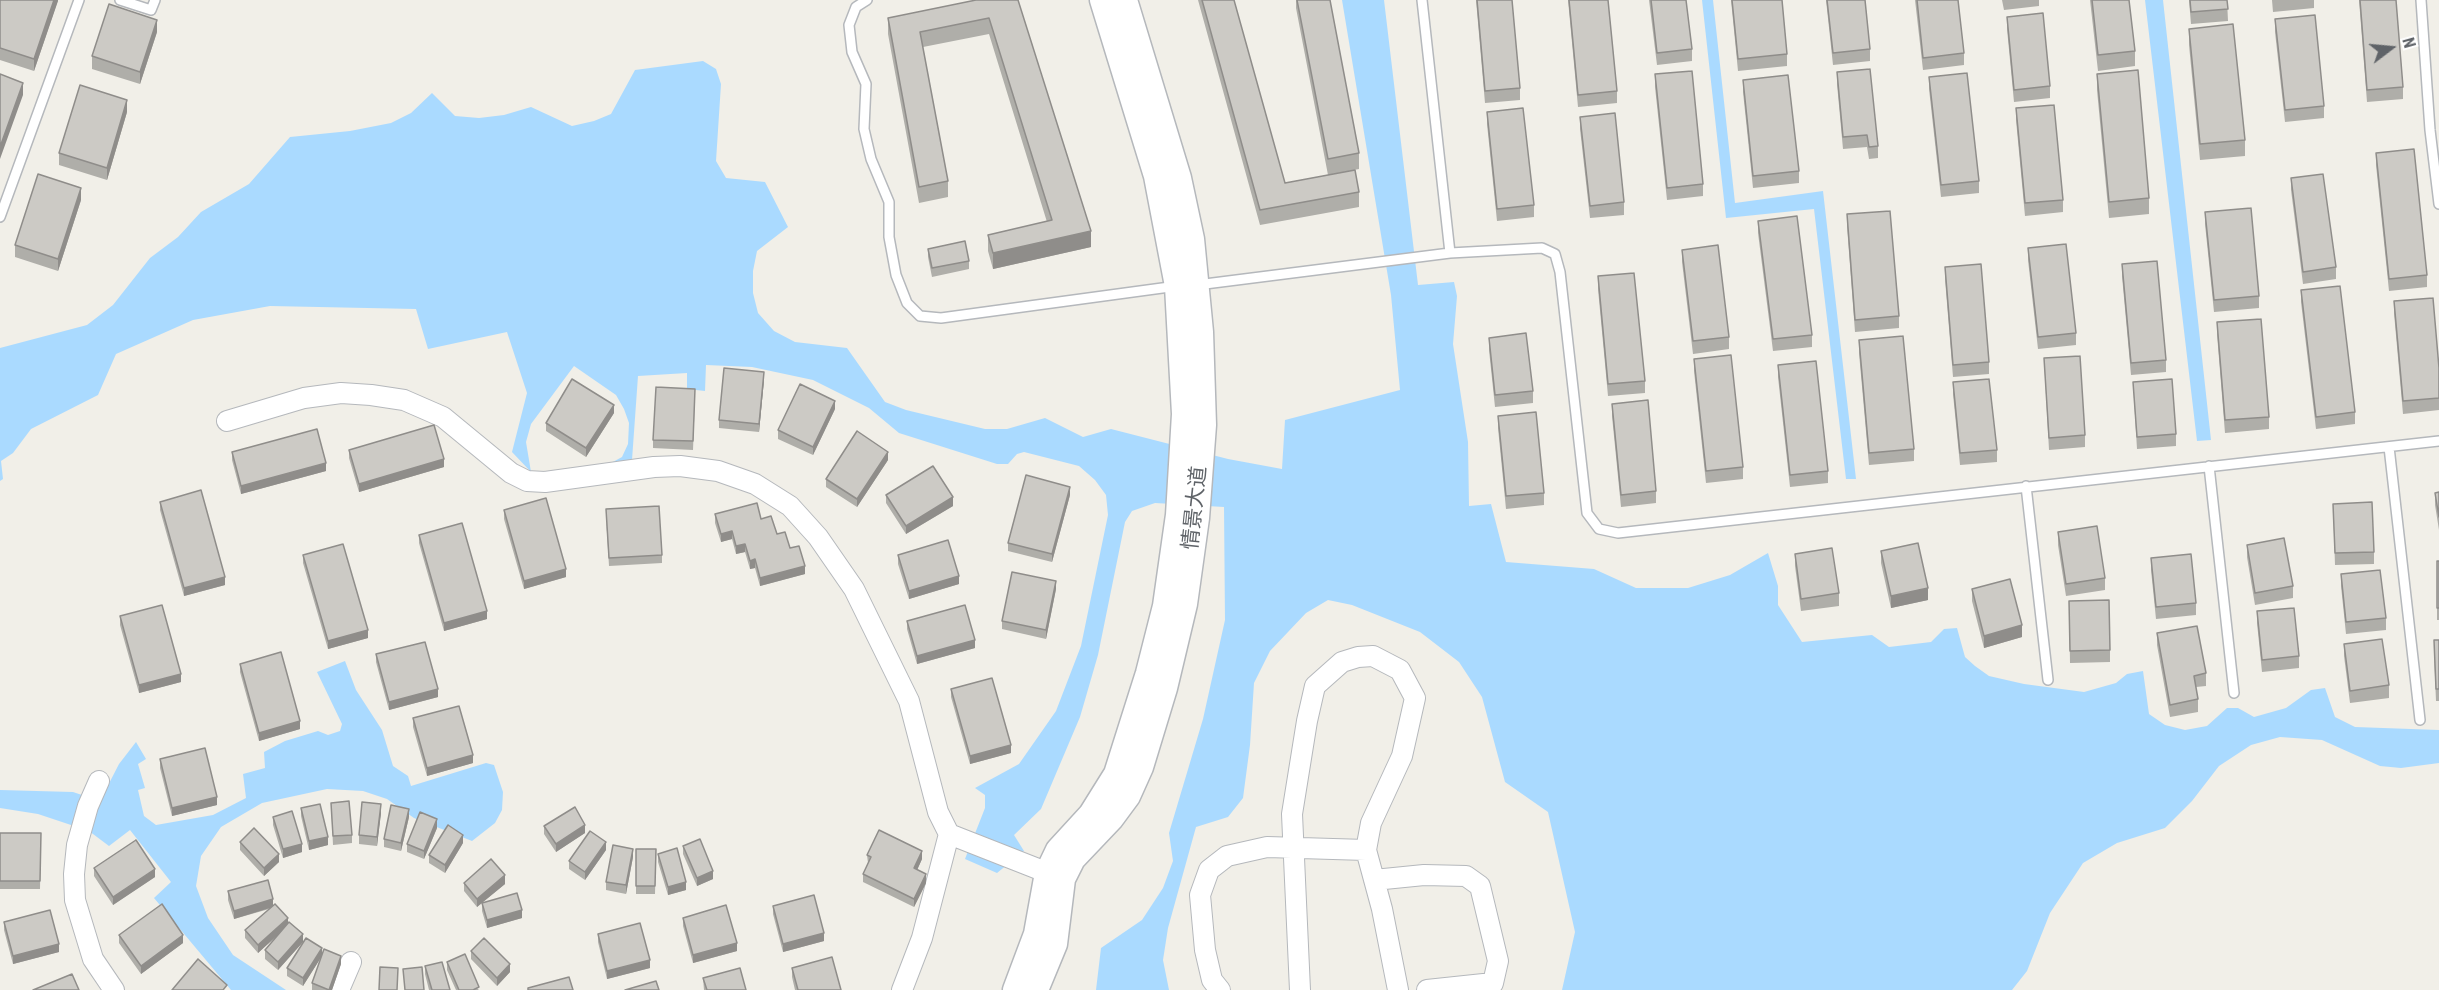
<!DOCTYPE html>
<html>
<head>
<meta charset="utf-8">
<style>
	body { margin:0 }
	#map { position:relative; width:2439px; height:990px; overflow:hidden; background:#f1efe8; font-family:"Roboto Condensed",sans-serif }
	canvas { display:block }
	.north { position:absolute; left:2361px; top:18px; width:60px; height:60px; -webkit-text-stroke:4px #fff; paint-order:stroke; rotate:74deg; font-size:16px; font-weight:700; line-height:24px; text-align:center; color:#5f6368 }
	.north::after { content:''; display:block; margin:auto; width:21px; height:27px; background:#5f6368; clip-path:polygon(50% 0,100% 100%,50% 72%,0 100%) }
</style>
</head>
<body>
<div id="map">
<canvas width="2439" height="990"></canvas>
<div class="north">N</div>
</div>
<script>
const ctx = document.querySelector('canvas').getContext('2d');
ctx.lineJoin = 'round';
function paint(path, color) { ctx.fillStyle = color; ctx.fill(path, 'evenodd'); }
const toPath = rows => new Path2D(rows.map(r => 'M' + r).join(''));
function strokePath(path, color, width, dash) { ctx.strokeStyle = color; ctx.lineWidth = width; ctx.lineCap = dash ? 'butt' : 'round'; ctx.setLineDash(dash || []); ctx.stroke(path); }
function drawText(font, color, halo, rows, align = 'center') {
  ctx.font = font + ' "Roboto Condensed","Noto Sans SC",sans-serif'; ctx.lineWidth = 6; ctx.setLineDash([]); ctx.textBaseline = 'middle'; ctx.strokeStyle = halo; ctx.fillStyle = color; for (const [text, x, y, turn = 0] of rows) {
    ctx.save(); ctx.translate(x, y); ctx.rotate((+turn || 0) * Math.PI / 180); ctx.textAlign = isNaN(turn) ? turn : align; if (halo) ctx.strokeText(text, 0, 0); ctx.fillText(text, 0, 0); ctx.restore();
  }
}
paint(toPath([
	[1342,0,1384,0,1418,285,1454,282,1457,296,1453,344,1468,442,1469,506,1491,504,1506,562,1594,569,1636,588,1688,588,1730,575,1768,553,1778,586,1778,605,1802,642,1872,635,1889,647,1931,642,1944,629,1957,628,1965,657,1975,666,1989,676,2024,684,2084,692,2116,683,2127,674,2143,671,2149,714,2165,725,2185,730,2207,726,2227,708,2238,708,2254,717,2286,708,2311,690,2325,688,2335,717,2355,727,2439,730,2439,763,2401,768,2380,766,2322,740,2280,737,2251,745,2219,766,2192,801,2165,828,2117,843,2083,863,2050,913,2027,971,2012,990,1562,990,1575,932,1548,812,1505,782,1482,697,1459,662,1420,632,1352,605,1328,600,1306,613,1270,651,1254,683,1250,745,1243,798,1228,817,1196,827,1168,928,1163,960,1169,990,1096,990,1101,948,1142,920,1163,888,1173,861,1169,833,1203,719,1225,620,1224,507,1155,503,1132,511,1125,522,1098,655,1080,717,1041,809,1014,835,1024,851,997,873,965,859,985,808,985,795,975,788,1019,764,1056,711,1081,646,1108,515,1106,495,1095,480,1079,466,1024,452,1017,454,1008,464,997,464,899,433,869,408,813,380,752,367,706,365,705,391,687,389,687,373,638,376,632,460,611,463,622,457,628,444,629,423,624,409,616,395,574,366,531,424,526,442,531,472,512,452,527,393,507,332,428,349,416,309,270,306,193,320,116,354,98,395,31,429,13,453,1,461,3,479,0,481,0,348,87,325,113,305,150,258,178,237,201,212,249,184,290,137,350,131,391,123,411,113,432,93,455,116,479,118,504,115,531,107,572,126,594,121,611,114,635,70,703,61,716,69,721,84,716,161,726,178,765,182,788,227,757,251,753,271,753,293,758,313,774,331,795,342,847,348,885,402,906,410,985,429,1007,429,1045,418,1083,437,1111,429,1228,459,1282,469,1285,420,1400,390,1391,295],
	[1702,0,1713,0,1735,203,1823,191,1856,479,1846,479,1814,209,1726,218],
	[2145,0,2163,0,2211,440,2197,441],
	[345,661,356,690,382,730,393,766,408,776,411,786,486,763,494,765,503,792,502,810,495,823,472,841,414,818,387,799,363,791,327,789,262,803,221,827,201,856,196,886,208,918,233,955,286,990,231,990,154,898,171,882,130,830,109,846,89,831,38,814,0,808,0,790,73,792,100,801,119,764,136,742,146,759,138,764,145,788,138,790,144,816,156,825,213,815,246,798,243,774,265,768,264,752,285,741,318,731,328,735,340,731,342,724,317,672]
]), '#aadaff');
const service = toPath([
	[120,0,151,10,155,0],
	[867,0,856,7,849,25,852,52,866,84,864,129,871,159,889,202,889,237,896,275,907,303,920,316,941,318,1177,286],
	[1422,0,1450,253,1542,248,1555,254,1560,272,1587,513,1599,529,1618,533,2439,441],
	[2421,0,2430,130,2439,204],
	[0,217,79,0],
	[1197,285,1450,253],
	[2389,447,2420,720],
	[2209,466,2234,693],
	[2026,486,2048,680]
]);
const minor = toPath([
	[227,421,304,398,341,393,371,395,404,400,443,417,511,473,527,481,545,482,654,467,680,466,718,471,755,484,790,506,818,537,854,589,909,701,938,812,949,834,1061,878],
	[99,781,88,806,77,845,74,874,75,900,93,959,114,990],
	[1374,880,1424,875,1466,876,1480,886,1498,961,1493,983,1427,990],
	[339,990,351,962],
	[902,990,922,938,949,834],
	[1220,990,1212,980,1205,950,1200,895,1209,870,1227,856,1267,847,1366,850],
	[1300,990,1292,814,1307,721,1315,686,1342,662,1358,657,1373,656,1400,670,1415,698,1402,756,1371,823,1366,850,1382,909,1398,990]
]);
const tertiary = toPath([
	[1015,990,1036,934,1047,873,1058,850,1091,814,1116,774,1148,673,1165,606,1178,515,1184,414,1177,286,1156,176,1102,0],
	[1036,990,1055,944,1063,879,1073,859,1111,819,1128,796,1141,767,1165,688,1185,604,1197,518,1204,425,1201,332,1192,239,1179,178,1125,0]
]);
strokePath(service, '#b5b8bc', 12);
strokePath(minor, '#b5b8bc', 22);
strokePath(tertiary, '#b5b8bc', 27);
strokePath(service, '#fff', 9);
strokePath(minor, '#fff', 20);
strokePath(tertiary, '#fff', 24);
paint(toPath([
	[0,0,58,0,34,71,0,60],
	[1018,0,1091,247,993,269,988,251,988,235,1047,222,989,34,923,47,948,181,948,197,919,203,888,34,888,18],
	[1198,0,1234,0,1285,183,1359,192,1359,207,1260,225],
	[1296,0,1330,0,1359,153,1359,169,1328,175,1296,8],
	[1476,0,1512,0,1520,88,1520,100,1485,103],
	[1568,0,1608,0,1617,91,1617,103,1578,107],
	[1649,0,1686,0,1692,49,1692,61,1657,65],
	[1731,0,1782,0,1787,54,1787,66,1738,71],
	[1826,0,1865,0,1870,49,1870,61,1833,65],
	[1915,0,1958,0,1964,53,1964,65,1923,70],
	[2002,0,2039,0,2039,6,2004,10],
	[2090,0,2129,0,2135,51,2135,66,2098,71],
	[2189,0,2227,0,2228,21,2191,24],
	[2272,0,2314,0,2314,8,2273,12],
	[2359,0,2396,0,2403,87,2403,99,2367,102],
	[2007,17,2050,86,2050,98,2014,102,2007,29],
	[2275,19,2324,106,2324,118,2285,122,2275,32],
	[2189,29,2245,140,2245,156,2200,160,2189,45],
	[157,32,140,84,92,69,92,56],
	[1837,72,1878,146,1878,158,1869,159,1867,147,1843,149,1837,84],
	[1655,74,1703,184,1703,196,1667,200,1655,87],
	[2097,74,2149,198,2149,214,2109,218,2097,90],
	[1929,77,1979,181,1979,193,1941,197,1929,89],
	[1743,80,1799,171,1799,183,1753,188,1743,92],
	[2016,108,2063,200,2063,212,2025,216,2016,120],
	[127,112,107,180,59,165,59,153],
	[1487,112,1534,205,1534,217,1497,221,1487,124],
	[1580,117,1624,202,1624,215,1590,218,1580,129],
	[2376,153,2427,275,2427,287,2389,291,2376,165],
	[2291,178,2336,267,2336,279,2303,284,2291,190],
	[81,200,58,271,15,257,15,245],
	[2205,212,2259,296,2259,308,2214,312,2205,224],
	[1847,214,1899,316,1899,328,1855,332,1847,226],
	[1758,221,1812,335,1812,347,1773,351,1758,233],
	[2028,248,2076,333,2076,345,2038,349,2028,260],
	[928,249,969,261,969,269,932,277,928,257],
	[1682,250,1729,337,1729,349,1693,354,1682,262],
	[2122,264,2166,360,2166,372,2131,375,2122,276],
	[1945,267,1989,362,1989,374,1953,377,1945,279],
	[1598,276,1645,381,1645,393,1608,396,1598,289],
	[2301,290,2355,412,2355,424,2316,429,2301,302],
	[2394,301,2439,368,2439,410,2403,414,2394,313],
	[2217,322,2269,417,2269,429,2225,433,2217,334],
	[1489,338,1533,391,1533,403,1495,407,1489,350],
	[1859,340,1914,449,1914,461,1869,465,1859,353],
	[2044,358,2085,435,2085,447,2049,450],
	[1694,359,1743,467,1743,479,1706,483,1694,371],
	[1778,365,1828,471,1828,483,1790,487,1778,377],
	[764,380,759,432,719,428,719,420],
	[1953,382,1997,450,1997,462,1960,465,1953,394],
	[2133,382,2176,434,2176,446,2137,449],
	[695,397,693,450,653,448,653,440],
	[1612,404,1656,491,1656,503,1621,507,1612,416],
	[835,409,813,455,778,439,778,430],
	[614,413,586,457,546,431,546,423],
	[1498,416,1544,493,1544,505,1506,509,1498,428],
	[349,450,444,467,359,492,349,458],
	[232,452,326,471,241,494,232,460],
	[888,460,857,507,826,487,826,479],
	[2439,492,2439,530,2435,505,2435,493],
	[886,495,953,506,906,534,886,503],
	[1070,495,1052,562,1008,551,1008,543],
	[160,502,225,585,184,596,160,510],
	[2333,504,2374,552,2374,564,2335,565],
	[504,510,566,577,524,589,504,519],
	[715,514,761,519,790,548,805,574,760,586,755,568,750,569,745,552,736,554,732,539,721,542,715,523],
	[606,517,662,555,662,563,609,566],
	[2058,532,2105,578,2105,590,2066,596,2058,545],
	[419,535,487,619,444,631,419,543],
	[2247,545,2293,586,2293,598,2255,605,2247,557],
	[1881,551,1928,600,1891,608,1881,563],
	[1795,554,1839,593,1839,606,1801,611,1795,566],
	[303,555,368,638,328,649,303,563],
	[898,555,959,584,909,599,898,564],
	[2151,558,2196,603,2196,615,2156,619,2151,570],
	[2437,561,2439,561,2439,620,2437,620],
	[2341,574,2386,618,2386,630,2346,634,2341,586],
	[1056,589,1046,639,1002,629,1002,621],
	[1972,589,2022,637,1984,648,1972,601],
	[2069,601,2110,650,2110,662,2070,663],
	[2257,611,2299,656,2299,668,2262,672,2257,623],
	[120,616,181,682,139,693,120,625],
	[907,621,975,648,917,664,907,629],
	[2157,633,2206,673,2206,686,2196,687,2198,699,2198,712,2170,717,2157,645],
	[2439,640,2439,701,2436,701,2434,652],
	[2344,644,2389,685,2389,698,2350,703,2344,656],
	[376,654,438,697,389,710,376,662],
	[240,664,300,729,259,741,240,672],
	[951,689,1011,753,970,764,951,697],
	[413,718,473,763,427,776,413,727],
	[160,759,217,805,172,816,160,768],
	[331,803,352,835,352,843,333,845],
	[301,808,328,845,309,850,301,816],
	[381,813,377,846,359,844,359,835],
	[273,817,302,852,283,858,273,825],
	[409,817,401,851,384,847,384,839],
	[544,826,585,833,556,852,544,834],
	[437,828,424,859,407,852,407,844],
	[0,833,41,833,40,889,0,889],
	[240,842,279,862,264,876,240,850],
	[463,843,445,873,429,863,429,855],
	[683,846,713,879,697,886,683,854],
	[636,849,656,849,655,894,636,894],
	[606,850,585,880,569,869,569,861],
	[658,854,686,890,668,895,658,862],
	[867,855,922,859,917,870,926,883,914,907,863,882,863,874,868,863],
	[633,857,626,894,606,890,606,882],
	[94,868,155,877,113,905,94,876],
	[464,883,505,884,483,902,522,918,487,928,482,911,482,903,477,907,464,891],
	[228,891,273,905,303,942,278,970,265,959,265,950,280,932,258,953,245,938,245,930,269,909,234,919,228,900],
	[773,906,824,941,783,952,773,914],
	[683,918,737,951,693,963,683,926],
	[4,922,59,952,13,964,4,930],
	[598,934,650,968,607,979,598,942],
	[119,935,183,943,141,974,119,943],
	[471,951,510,972,497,986,471,959],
	[322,955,341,964,332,990,312,990,312,983,321,957,303,986,287,976,287,968],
	[447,962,479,990,456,990,447,970],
	[425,966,450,990,429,990,425,974],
	[792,968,841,990,795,990,792,977],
	[703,978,746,990,704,990]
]), '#afaea9');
paint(toPath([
	[54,0,58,0,58,1,34,71,34,59],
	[157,20,157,32,140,84,140,72],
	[23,83,23,95,0,159,0,147],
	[127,100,127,112,107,180,107,168],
	[81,188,81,200,58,271,58,259],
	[1091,231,1091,247,993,269,993,253],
	[764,372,764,380,759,432,759,424],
	[835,401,835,409,813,455,813,447],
	[614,405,614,413,586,457,586,448],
	[888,452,888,460,857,507,857,499],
	[444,459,444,467,359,492,359,484],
	[326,463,326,471,241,494,241,486],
	[1070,487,1070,495,1052,562,1052,554],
	[953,497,953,506,906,534,906,526],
	[732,531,732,539,721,542,721,534],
	[745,544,745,552,736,554,736,546],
	[755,559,755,568,750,569,750,561],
	[805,566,805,574,760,586,760,578],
	[566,569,566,577,524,589,524,581],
	[959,576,959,584,909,599,909,591],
	[225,577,225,585,184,596,184,588],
	[1056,581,1056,589,1046,639,1046,630],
	[1928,588,1928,600,1891,608,1891,596],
	[487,611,487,619,444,631,444,623],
	[2022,625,2022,637,1984,648,1984,636],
	[368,630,368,638,328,649,328,641],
	[975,640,975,648,917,664,917,656],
	[181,674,181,682,139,693,139,685],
	[438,689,438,697,389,710,389,702],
	[300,721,300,729,259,741,259,733],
	[1011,745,1011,753,970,764,970,756],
	[473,755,473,763,427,776,427,768],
	[217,797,217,805,172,816,172,808],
	[381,804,381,813,377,846,377,837],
	[409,809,409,817,401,851,401,843],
	[437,819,437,828,424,859,424,851],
	[585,825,585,833,556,852,556,844],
	[463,835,463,843,445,873,445,865],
	[328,837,328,845,309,850,309,841],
	[606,842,606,850,585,880,585,872],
	[302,844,302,852,283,858,283,849],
	[633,849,633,857,626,894,626,885],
	[922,851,922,859,914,877,914,868],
	[279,854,279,862,264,876,264,868],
	[155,869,155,877,113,905,113,897],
	[713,871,713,879,697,886,697,878],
	[926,874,926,883,914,907,914,899],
	[505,875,505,884,477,907,477,899],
	[686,882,686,890,668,895,668,887],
	[273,899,273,907,234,919,234,911],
	[522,910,522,918,487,928,487,920],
	[288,918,288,926,258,953,258,945],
	[824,933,824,941,783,952,783,944],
	[303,934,303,942,278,970,278,962],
	[183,935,183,943,141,974,141,966],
	[737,943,737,951,693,963,693,955],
	[59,944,59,952,13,964,13,956],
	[322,948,322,956,303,986,303,978],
	[341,956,341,964,332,990,329,990],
	[650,960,650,968,607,979,607,971],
	[510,964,510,972,497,986,497,978]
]), '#8f8d8a');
const building = toPath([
	[0,0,54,0,34,59,0,48,0,0],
	[976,0,1018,0,1091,231,993,253,988,235,1052,220,989,18,920,32,948,181,919,187,888,18,976,0],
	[1202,0,1234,0,1285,183,1355,170,1359,192,1260,210,1202,0],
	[1297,0,1330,0,1359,153,1328,159,1297,0],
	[1477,0,1512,0,1520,88,1485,91,1477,0],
	[1569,0,1608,0,1617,91,1578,95,1569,0],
	[1651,0,1686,0,1692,49,1657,53,1651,0],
	[1732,0,1782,0,1787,54,1738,59,1732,0],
	[1827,0,1865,0,1870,49,1833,53,1827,0],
	[1917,0,1958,0,1964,53,1923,58,1917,0],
	[2092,0,2129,0,2135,51,2098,55,2092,0],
	[2190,0,2227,0,2228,9,2191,12,2190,0],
	[2360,0,2396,0,2403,87,2367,90,2360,0],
	[109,4,157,20,140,72,92,56,109,4],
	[2043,13,2050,86,2014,90,2007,17,2043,13],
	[2315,15,2324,106,2285,110,2275,19,2315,15],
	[2233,24,2245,140,2200,144,2189,29,2233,24],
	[1870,69,1878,146,1869,147,1867,135,1843,137,1837,72,1870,69],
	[2138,70,2149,198,2109,202,2097,74,2138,70],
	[1692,71,1703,184,1667,188,1655,74,1692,71],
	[1967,73,1979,181,1941,185,1929,77,1967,73],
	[0,74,23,83,0,147,0,74],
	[1788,75,1799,171,1753,176,1743,80,1788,75],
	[80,85,127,100,107,168,59,153,80,85],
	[2054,105,2063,200,2025,203,2016,108,2054,105],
	[1523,108,1534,205,1497,209,1487,112,1523,108],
	[1615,113,1624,202,1590,206,1580,117,1615,113],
	[2414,149,2427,275,2389,279,2376,153,2414,149],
	[38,174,81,188,58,259,15,245,38,174],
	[2323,174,2336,267,2303,272,2291,178,2323,174],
	[2251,208,2259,296,2214,300,2205,212,2251,208],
	[1890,211,1899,316,1855,320,1847,214,1890,211],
	[1797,216,1812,335,1773,339,1758,221,1797,216],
	[965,241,969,261,932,268,928,249,965,241],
	[2066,244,2076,333,2038,337,2028,248,2066,244],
	[1718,245,1729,337,1693,341,1682,250,1718,245],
	[2157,261,2166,360,2131,363,2122,264,2157,261],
	[1981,264,1989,362,1953,365,1945,267,1981,264],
	[1634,273,1645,381,1608,384,1598,276,1634,273],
	[2340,286,2355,412,2316,417,2301,290,2340,286],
	[2433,298,2439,368,2439,398,2403,401,2394,301,2433,298],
	[2261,319,2269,417,2225,420,2217,322,2261,319],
	[1526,333,1533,391,1495,395,1489,338,1526,333],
	[1903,336,1914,449,1869,453,1859,340,1903,336],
	[1731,355,1743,467,1706,471,1694,359,1731,355],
	[2080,356,2085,435,2049,438,2044,358,2080,356],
	[1816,361,1828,471,1790,475,1778,365,1816,361],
	[724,368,764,372,759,424,719,420,724,368],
	[572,379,614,405,586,448,546,423,572,379],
	[1989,379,1997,450,1960,453,1953,382,1989,379],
	[2172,379,2176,434,2137,437,2133,382,2172,379],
	[800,384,835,401,813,447,778,430,800,384],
	[656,387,695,389,693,441,653,440,656,387],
	[1648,400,1656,491,1621,495,1612,404,1648,400],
	[1536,412,1544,493,1506,496,1498,416,1536,412],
	[434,425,444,459,359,484,349,450,434,425],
	[317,429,326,463,241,486,232,452,317,429],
	[857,431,888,452,857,499,826,479,857,431],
	[933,466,953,497,906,526,886,495,933,466],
	[1026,475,1070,487,1052,554,1008,543,1026,475],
	[201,490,225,577,184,588,160,502,201,490],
	[2439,492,2439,517,2435,493,2439,492],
	[546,498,566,569,524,581,504,510,546,498],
	[2372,502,2374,552,2335,553,2333,504,2372,502],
	[757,503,761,519,771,516,777,534,785,532,790,548,799,546,805,566,760,578,755,559,750,561,745,544,736,546,732,531,721,534,715,514,757,503],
	[659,506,662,555,609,558,606,509,659,506],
	[462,523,487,611,444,623,419,535,462,523],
	[2097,526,2105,578,2066,584,2058,532,2097,526],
	[2284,538,2293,586,2255,593,2247,545,2284,538],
	[948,540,959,576,909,591,898,555,948,540],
	[1918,543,1928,588,1891,596,1881,551,1918,543],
	[343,544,368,630,328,641,303,555,343,544],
	[1832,548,1839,593,1801,599,1795,554,1832,548],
	[2191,554,2196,603,2156,607,2151,558,2191,554],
	[2437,561,2439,561,2439,608,2437,608,2437,561],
	[2380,570,2386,618,2346,622,2341,574,2380,570],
	[1012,572,1056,581,1046,630,1002,621,1012,572],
	[2010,579,2022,625,1984,636,1972,589,2010,579],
	[2109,600,2110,650,2070,651,2069,601,2109,600],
	[162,605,181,674,139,685,120,616,162,605],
	[965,605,975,640,917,656,907,621,965,605],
	[2294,608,2299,656,2262,660,2257,611,2294,608],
	[2197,626,2206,673,2194,676,2198,699,2170,705,2157,633,2197,626],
	[2382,639,2389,685,2350,691,2344,644,2382,639],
	[2434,640,2439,640,2439,689,2436,689,2434,640],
	[425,642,438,689,389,702,376,654,425,642],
	[281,652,300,721,259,733,240,664,281,652],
	[992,678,1011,745,970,756,951,689,992,678],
	[459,706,473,755,427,768,413,718,459,706],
	[205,748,217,797,172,808,160,759,205,748],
	[349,801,352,835,333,836,331,803,349,801],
	[362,802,381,804,377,837,359,835,362,802],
	[320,804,328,837,309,841,301,808,320,804],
	[391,805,409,809,401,843,384,839,391,805],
	[575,807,585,825,556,844,544,826,575,807],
	[292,811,302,844,283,849,273,817,292,811],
	[420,812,437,819,424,851,407,844,420,812],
	[448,825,463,835,445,865,429,855,448,825],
	[254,828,279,854,264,868,240,842,254,828],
	[879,830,922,851,914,868,926,874,914,899,863,874,871,857,867,855,879,830],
	[590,831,606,842,585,872,569,861,590,831],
	[0,833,41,833,40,881,0,881,0,833],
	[700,839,713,871,697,878,683,846,700,839],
	[136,840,155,869,113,897,94,868,136,840],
	[613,845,633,849,626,885,606,882,613,845],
	[677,848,686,882,668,887,658,854,677,848],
	[636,849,656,849,655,886,636,886,636,849],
	[491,859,505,875,477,899,464,883,491,859],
	[268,880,273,899,234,911,228,891,268,880],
	[517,893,522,910,487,920,482,903,517,893],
	[814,895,824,933,783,944,773,906,814,895],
	[162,904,183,935,141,966,119,935,162,904],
	[275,904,288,918,258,945,245,930,275,904],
	[726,905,737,943,693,955,683,918,726,905],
	[50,910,59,944,13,956,4,922,50,910],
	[289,922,303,934,278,962,265,950,289,922],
	[640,923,650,960,607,971,598,934,640,923],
	[306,938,322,948,303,978,287,968,306,938],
	[484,938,510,964,497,978,471,951,484,938],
	[324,949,341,956,329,990,312,983,324,949],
	[465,954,479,987,473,990,459,990,447,962,465,954],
	[832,957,841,990,798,990,792,968,832,957],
	[198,959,227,985,223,990,172,990,198,959],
	[442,962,450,990,432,990,425,966,442,962],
	[380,967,398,968,397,990,379,990,380,967],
	[422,967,424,990,405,990,403,969,422,967],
	[740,968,746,990,707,990,703,978,740,968],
	[72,974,79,990,33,990,72,974],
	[569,977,573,990,528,990,528,988,569,977],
	[656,981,659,990,625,990,656,981]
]);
paint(building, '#cccac5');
strokePath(building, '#8f8d8a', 1.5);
drawText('21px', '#5f6368', '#fff', [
	["情景大道",1196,508,-84]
]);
</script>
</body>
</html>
